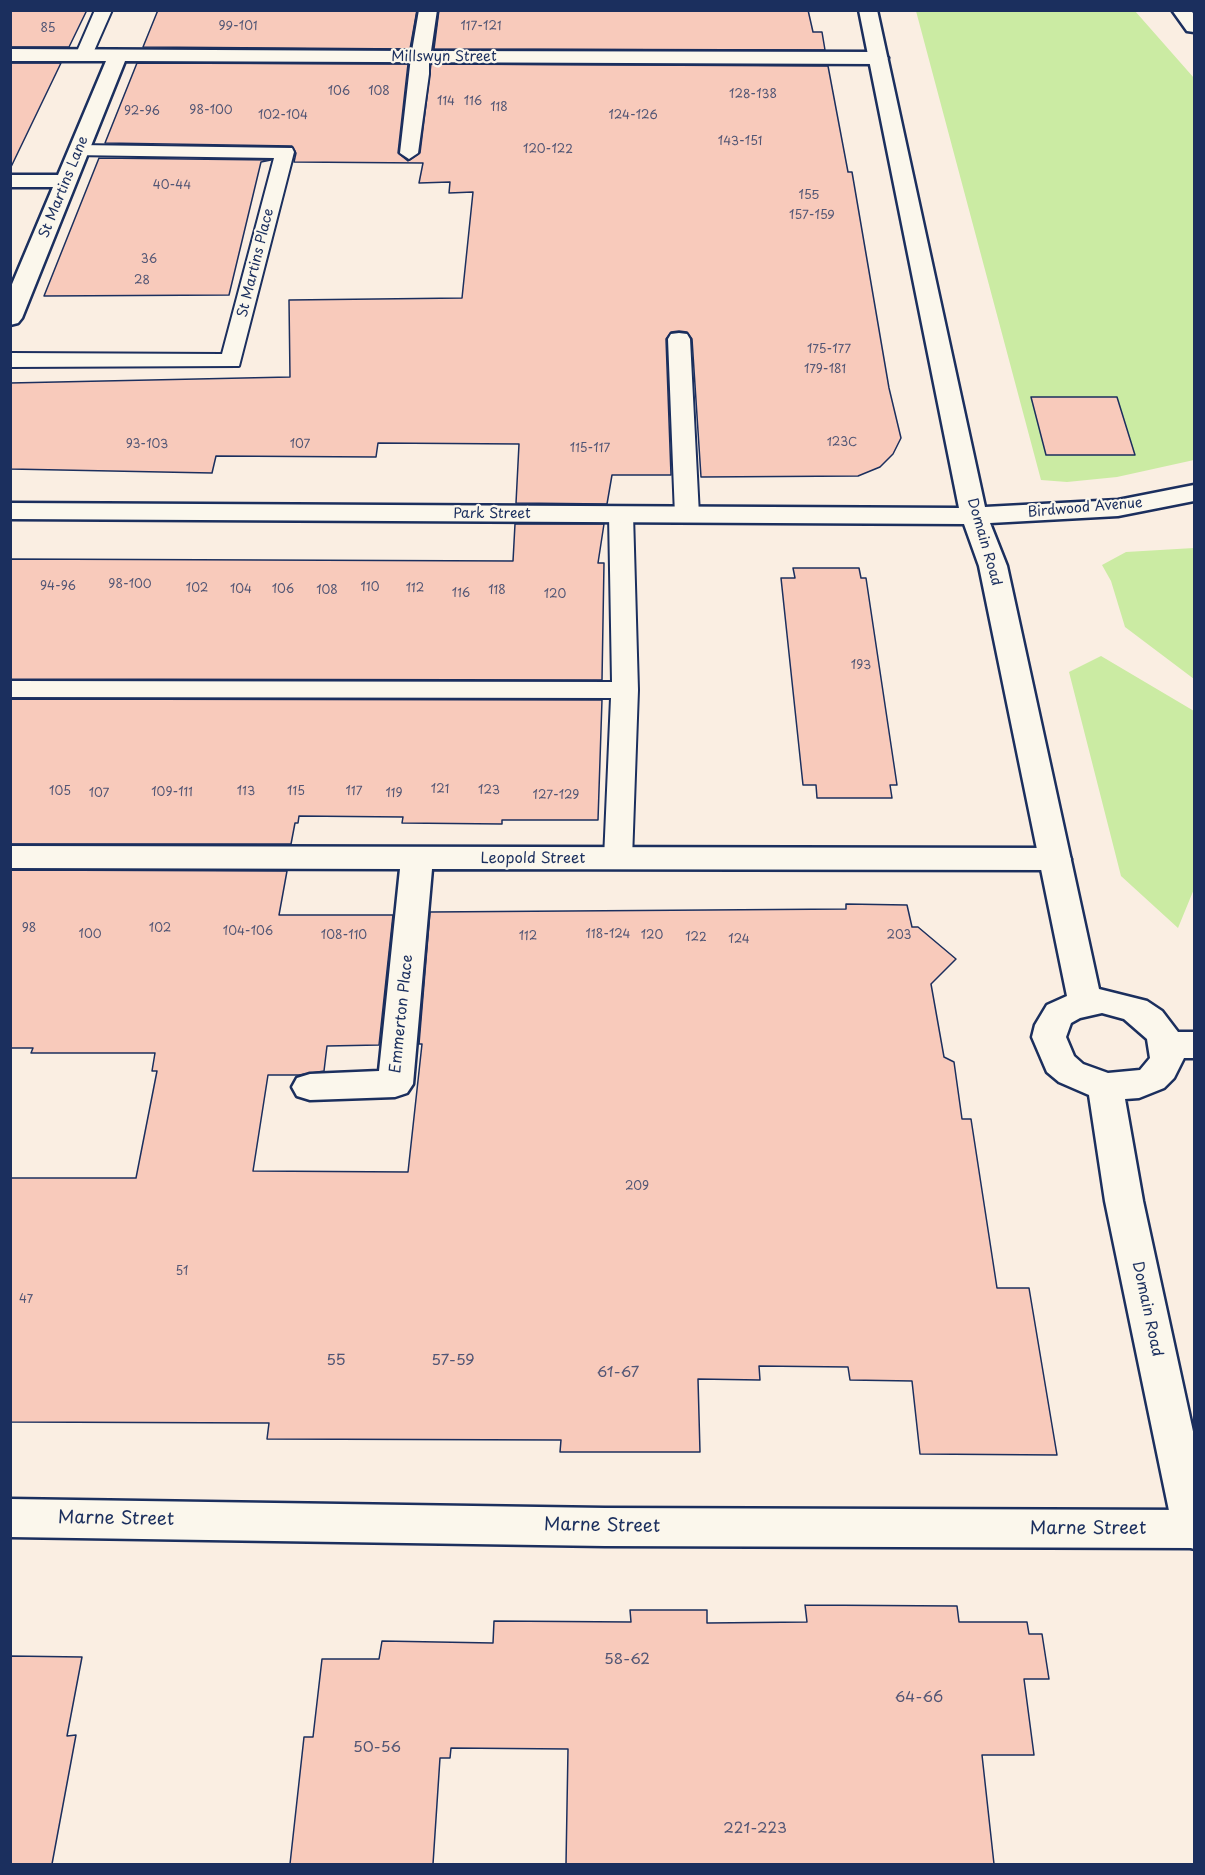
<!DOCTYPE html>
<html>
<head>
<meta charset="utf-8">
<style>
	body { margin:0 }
	#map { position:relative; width:1205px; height:1875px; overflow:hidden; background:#faeee2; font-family:"Playpen Sans",sans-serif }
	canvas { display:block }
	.frame { position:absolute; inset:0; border:12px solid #1b2f5e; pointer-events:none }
</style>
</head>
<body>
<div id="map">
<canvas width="1205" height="1875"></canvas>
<div class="frame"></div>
</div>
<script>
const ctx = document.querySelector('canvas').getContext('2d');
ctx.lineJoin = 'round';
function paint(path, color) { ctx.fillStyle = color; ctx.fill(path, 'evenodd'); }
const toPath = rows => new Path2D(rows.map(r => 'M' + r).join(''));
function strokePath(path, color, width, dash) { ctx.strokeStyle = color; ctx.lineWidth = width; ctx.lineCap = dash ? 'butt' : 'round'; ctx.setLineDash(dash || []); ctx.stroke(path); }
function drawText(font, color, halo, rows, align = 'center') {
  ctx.font = font + ' "Playpen Sans",sans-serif'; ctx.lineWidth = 4.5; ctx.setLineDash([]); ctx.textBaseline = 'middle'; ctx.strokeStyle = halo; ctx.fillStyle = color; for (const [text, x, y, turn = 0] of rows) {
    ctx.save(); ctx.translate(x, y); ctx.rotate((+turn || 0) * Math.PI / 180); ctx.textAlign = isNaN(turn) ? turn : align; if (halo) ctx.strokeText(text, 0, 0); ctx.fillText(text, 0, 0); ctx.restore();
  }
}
paint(toPath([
	[916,11,1135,11,1194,78,1194,460,1117,477,1067,482,1041,480],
	[1194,548,1194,679,1125,627,1111,581,1102,565,1126,552],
	[1101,656,1194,711,1194,889,1178,928,1121,876,1069,672]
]), '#cbeba3');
const building = toPath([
	[10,10,87,10,69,47,10,47,10,10],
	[158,10,417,10,410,49,143,47,158,10],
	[439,10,808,10,813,32,822,32,825,50,434,49,439,10],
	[10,63,61,63,10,169,10,63],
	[137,63,408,64,398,153,408,161,420,153,431,64,828,66,848,172,852,172,889,388,901,438,893,454,880,467,858,476,701,477,692,339,687,332,679,331,671,332,666,339,671,475,612,475,607,504,516,503,519,444,378,443,376,457,216,456,212,473,10,469,10,383,290,377,289,300,462,298,473,192,449,193,450,182,419,183,423,163,294,162,296,153,292,146,105,143,137,63],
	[99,158,271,160,261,162,229,295,44,296,99,158],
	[1031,397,1117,397,1135,455,1046,455,1031,397],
	[515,524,604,524,598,563,604,563,602,680,10,679,10,559,513,561,515,524],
	[793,568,859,568,861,578,866,578,897,785,890,785,892,798,817,798,816,785,803,785,781,578,795,578,793,568],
	[10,699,602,700,598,820,502,820,502,824,402,823,403,817,299,816,298,823,295,823,291,844,10,844,10,699],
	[10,870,287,871,279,915,393,915,379,1045,327,1046,324,1071,299,1075,268,1075,253,1171,408,1172,422,1044,419,1044,430,912,846,909,846,904,907,905,912,927,918,927,956,959,931,984,944,1057,954,1062,962,1119,971,1119,997,1288,1029,1288,1057,1455,920,1454,912,1381,850,1380,848,1367,759,1366,760,1380,698,1379,700,1452,560,1452,561,1440,267,1439,269,1423,10,1422,10,1178,136,1178,157,1071,152,1071,155,1053,31,1053,33,1048,10,1048,10,870],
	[805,1605,957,1606,959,1622,1027,1622,1029,1634,1042,1634,1049,1679,1024,1679,1034,1755,982,1755,994,1864,566,1864,568,1749,451,1748,450,1758,440,1758,433,1864,290,1864,304,1737,313,1737,322,1659,379,1659,382,1641,493,1643,494,1621,631,1622,630,1610,707,1610,707,1623,807,1622,805,1605],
	[10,1656,82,1657,67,1736,76,1735,52,1864,10,1864,10,1656]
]);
paint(building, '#f8cabb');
strokePath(building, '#1b2f5e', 1.5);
const service = toPath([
	[95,10,112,10,90,60,78,60,75,56,95,10],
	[420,52,429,57,429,74,418,153,409,159,400,153,411,57,420,52],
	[79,145,292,148,294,152,239,366,10,367,10,353,222,354,274,158,72,155,70,151,72,147,79,145],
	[679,333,687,334,690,339,699,515,695,520,687,522,679,520,675,515,668,339,671,334,679,333],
	[621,507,629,509,633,514,638,690,632,859,628,866,618,869,608,866,604,859,611,698,10,697,10,681,612,682,609,514,613,509,621,507]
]);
const minor = toPath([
	[419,10,437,10,431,51,878,52,888,58,878,64,125,61,22,318,18,323,10,325,10,289,53,187,10,187,10,175,58,175,106,61,10,61,10,49,412,51,419,10],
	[10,846,1055,848,1066,851,1071,859,1066,867,1055,870,432,869,413,1084,407,1093,395,1097,310,1100,297,1096,292,1087,297,1078,310,1074,379,1071,400,869,10,868,10,846],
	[10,1499,605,1508,1194,1510,1194,1548,605,1546,10,1537,10,1499]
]);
const tertiary = toPath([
	[859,10,877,10,985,507,1118,500,1194,485,1194,501,1118,516,990,523,1007,566,1099,989,1147,1001,1162,1011,1178,1032,1194,1032,1194,1058,1184,1058,1174,1078,1164,1088,1139,1098,1125,1099,1143,1201,1194,1436,1194,1549,1179,1544,1173,1530,1105,1201,1089,1095,1059,1082,1047,1072,1032,1037,1035,1025,1047,1005,1067,996,979,566,964,524,10,519,10,503,959,508,859,10],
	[1102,1013,1124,1019,1147,1039,1150,1058,1140,1070,1108,1073,1083,1064,1074,1056,1066,1037,1071,1023,1080,1018,1102,1013],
	[1172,10,1191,10,1194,15,1194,32,1187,31,1172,10]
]);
strokePath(service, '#1b2f5e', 4);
strokePath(minor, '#1b2f5e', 5);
strokePath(tertiary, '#1b2f5e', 5);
paint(service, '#fbf7ec');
paint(minor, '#fbf7ec');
paint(tertiary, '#fbf7ec');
drawText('12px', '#525675', null, [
	["99-101",238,27],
	["117-121",481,27],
	["85",48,29],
	["106",339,92],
	["108",379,92],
	["128-138",753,95],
	["114",446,102],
	["116",473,102],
	["118",499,108],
	["98-100",211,111],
	["92-96",142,112],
	["102-104",283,116],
	["124-126",633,116],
	["143-151",740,142],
	["120-122",548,150],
	["40-44",172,186],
	["155",809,196],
	["157-159",812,216],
	["36",149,260],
	["28",142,281],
	["175-177",829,350],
	["179-181",825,370],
	["123C",842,443],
	["93-103",147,445],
	["107",300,445],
	["115-117",590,449],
	["98-100",130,585],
	["94-96",58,587],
	["110",370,588],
	["102",197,589],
	["112",415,589],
	["104",241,590],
	["106",283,590],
	["108",327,591],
	["118",497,591],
	["116",461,594],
	["120",555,595],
	["193",861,666],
	["121",440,790],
	["123",489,791],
	["105",60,792],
	["113",246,792],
	["115",296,792],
	["117",354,792],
	["109-111",172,793],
	["107",99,794],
	["119",394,794],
	["127-129",556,796],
	["98",29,929],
	["102",160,929],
	["104-106",248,932],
	["100",90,935],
	["118-124",608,935],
	["108-110",344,936],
	["120",652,936],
	["203",899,936],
	["112",528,937],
	["122",696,938],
	["124",739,940],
	["209",637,1187],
	["51",182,1272],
	["47",26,1300]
]);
drawText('14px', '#1b2f5e', '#fbf7ec', [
	["Millswyn Street",444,57],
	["St Martins Lane",64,187,-68],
	["St Martins Place",256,263,-76],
	["Birdwood Avenue",1085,508,-5],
	["Park Street",492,514],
	["Domain Road",984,542,74]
]);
drawText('15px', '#1b2f5e', '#fbf7ec', [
	["Leopold Street",533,859],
	["Emmerton Place",402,1014,-84],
	["Domain Road",1147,1309,78]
]);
drawText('15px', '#525675', null, [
	["55",336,1361],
	["57-59",453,1361],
	["61-67",618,1373],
	["58-62",627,1660],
	["64-66",919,1698],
	["50-56",377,1748],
	["221-223",755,1829]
]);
drawText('18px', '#1b2f5e', '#fbf7ec', [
	["Marne Street",116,1519,1],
	["Marne Street",602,1526,1],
	["Marne Street",1088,1529]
]);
</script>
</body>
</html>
